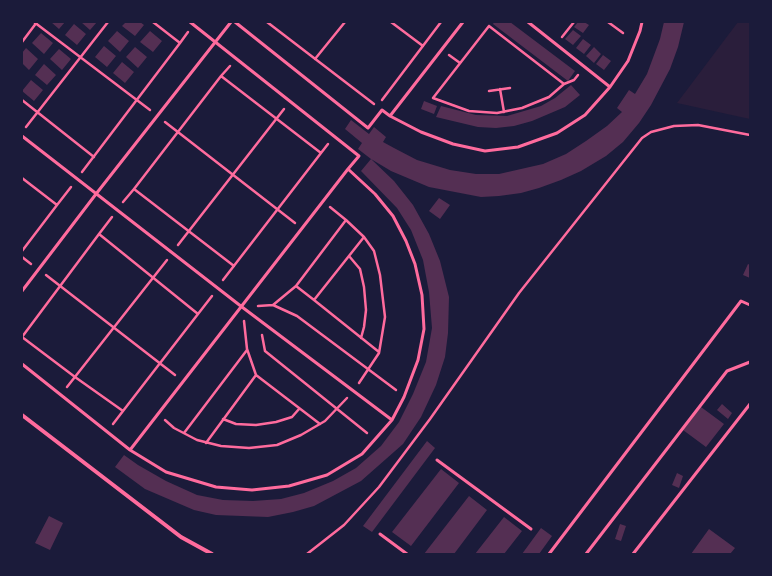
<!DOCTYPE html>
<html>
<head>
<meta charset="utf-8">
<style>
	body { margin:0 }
	#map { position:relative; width:772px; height:576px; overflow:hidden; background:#1b1b3a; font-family:"Noto Sans",sans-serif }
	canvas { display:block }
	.frame { position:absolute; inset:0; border:23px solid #1b1b3a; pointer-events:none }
</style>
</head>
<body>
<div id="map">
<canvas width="772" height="576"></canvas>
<div class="frame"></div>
</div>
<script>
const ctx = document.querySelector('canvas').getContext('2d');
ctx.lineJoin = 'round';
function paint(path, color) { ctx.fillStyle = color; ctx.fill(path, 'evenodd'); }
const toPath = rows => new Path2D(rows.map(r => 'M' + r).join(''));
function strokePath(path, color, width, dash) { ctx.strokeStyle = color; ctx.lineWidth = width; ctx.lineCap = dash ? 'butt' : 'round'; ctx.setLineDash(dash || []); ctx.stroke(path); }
paint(toPath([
	[738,22,750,22,750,119,677,103]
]), '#2a1e3b');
paint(toPath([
	[51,22,65,22,59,29],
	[81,22,97,22,90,30],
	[126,22,140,22,144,25,135,36,122,26],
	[494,22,510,22,575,71,568,81,493,24],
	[578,22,584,22,589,25,583,33,574,27],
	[664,22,684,22,678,47,670,69,651,105,639,123,623,142,606,156,581,171,561,180,539,188,521,193,499,196,481,197,429,187,391,171,371,159,358,149,362,143,345,129,351,120,369,134,374,127,386,137,383,142,394,148,417,160,450,170,476,174,499,174,543,164,566,154,586,141,607,126,622,112,617,108,629,90,635,94,647,74,660,39],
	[74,24,86,34,77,45,65,35],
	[573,30,581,36,573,45,565,39],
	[117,31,129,41,120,52,108,41],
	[150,31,162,41,153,52,140,42],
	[41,33,53,43,44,54,32,43],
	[583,39,591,45,584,54,576,48],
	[104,46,116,56,107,67,95,57],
	[135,47,147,57,138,68,126,57],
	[594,47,601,54,594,63,586,56],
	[26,48,38,59,29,70,22,63,22,53],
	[59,49,71,59,62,70,50,59],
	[603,55,611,61,604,70,596,64],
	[122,62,134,72,125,83,113,73],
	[44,64,56,75,47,85,35,75],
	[31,80,43,90,34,101,22,91],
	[571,85,580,95,565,107,532,121,514,126,496,128,478,127,436,117,441,106,476,115,507,116,541,106,555,98],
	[424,101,437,106,434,114,421,109],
	[371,159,394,181,413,205,429,234,440,261,449,297,448,333,445,357,436,385,421,417,403,444,361,481,314,506,293,512,268,517,216,515,194,510,145,489,115,467,124,455,138,465,166,481,197,495,223,500,253,501,281,499,304,493,333,481,356,468,381,446,399,422,413,394,426,362,432,328,429,292,423,260,411,230,397,208,361,171],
	[439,198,450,205,440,219,429,211],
	[748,264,750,265,750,278,743,275],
	[722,404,732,413,728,419,717,410],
	[701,407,724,424,706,447,683,430],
	[427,441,435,448,372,532,363,526],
	[441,469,459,483,411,546,392,532],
	[677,473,683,476,679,488,672,485],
	[469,496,487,510,454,554,424,554],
	[49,516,63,523,50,550,35,543],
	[504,517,522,531,504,554,475,554],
	[620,524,626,526,621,541,615,539],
	[541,528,552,536,539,554,522,554],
	[709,529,735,548,730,554,691,554]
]), '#542f53');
strokePath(toPath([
	[34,22,150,110],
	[267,22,374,104],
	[391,22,423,46],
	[608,22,623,33],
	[489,26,564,84,549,97,522,108,497,113,469,111,433,98,489,26],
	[562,37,574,22],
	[22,42,37,22],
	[180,43,188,32],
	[449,55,460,63],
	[315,59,345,22],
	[221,76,230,66],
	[564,84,574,80,578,75],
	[500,89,504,112],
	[489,91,510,88],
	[22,100,94,157],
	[382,100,441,22],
	[165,122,295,223],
	[26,127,108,22],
	[321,153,328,144],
	[82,172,180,43,153,22],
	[22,178,57,205,22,251],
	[123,202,134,189],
	[57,205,71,187],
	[330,207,346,220,364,237,374,251,380,275,385,317,379,353,359,383],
	[99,234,112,217],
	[364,237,314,300,379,352],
	[178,245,284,109],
	[349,256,360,269,364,287,366,310,364,327,361,338],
	[22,257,31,264],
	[46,275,175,375],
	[223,280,321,153,221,76,134,189,234,266],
	[296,286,314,300],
	[273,305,296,286,346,220],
	[258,306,273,305,297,316,396,390],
	[198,314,212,296],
	[244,321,247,349,256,375,320,424],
	[262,335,265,351,367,433],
	[67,387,167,260],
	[223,419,236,424,256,425,276,422,292,417,299,409],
	[165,420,174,428,197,440,221,446,249,448,277,445,301,435,325,421,347,398],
	[113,424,123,411,198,314,99,234,22,337,75,377,123,411],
	[184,433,247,350],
	[206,443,256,375],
	[307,554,344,525,379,487,430,419,519,293,642,138,651,132,674,126,698,125,750,135]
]), '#ff6b9d', 2.5);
strokePath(toPath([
	[190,22,359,156,348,169],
	[235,22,368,128,382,110,390,116],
	[463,22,390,116,421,132,453,144,485,151,518,147,557,133,585,115,610,87,628,61,640,31,642,22],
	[528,22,610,87],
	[22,136,242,307,392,420],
	[22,291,96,194,231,22],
	[22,364,130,450,166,472,216,487,252,490,289,486,327,475,362,454,392,420,404,397,418,360,424,329,422,295,415,264,406,241,393,216,375,194,348,169,130,450],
	[437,460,531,529],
	[380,534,407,554],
	[549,554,741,301,750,305],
	[586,554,727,371,750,362],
	[633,554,750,404]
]), '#ff6b9d', 3);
strokePath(toPath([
	[22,415,181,537,212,554]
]), '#ff6b9d', 4);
</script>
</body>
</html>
